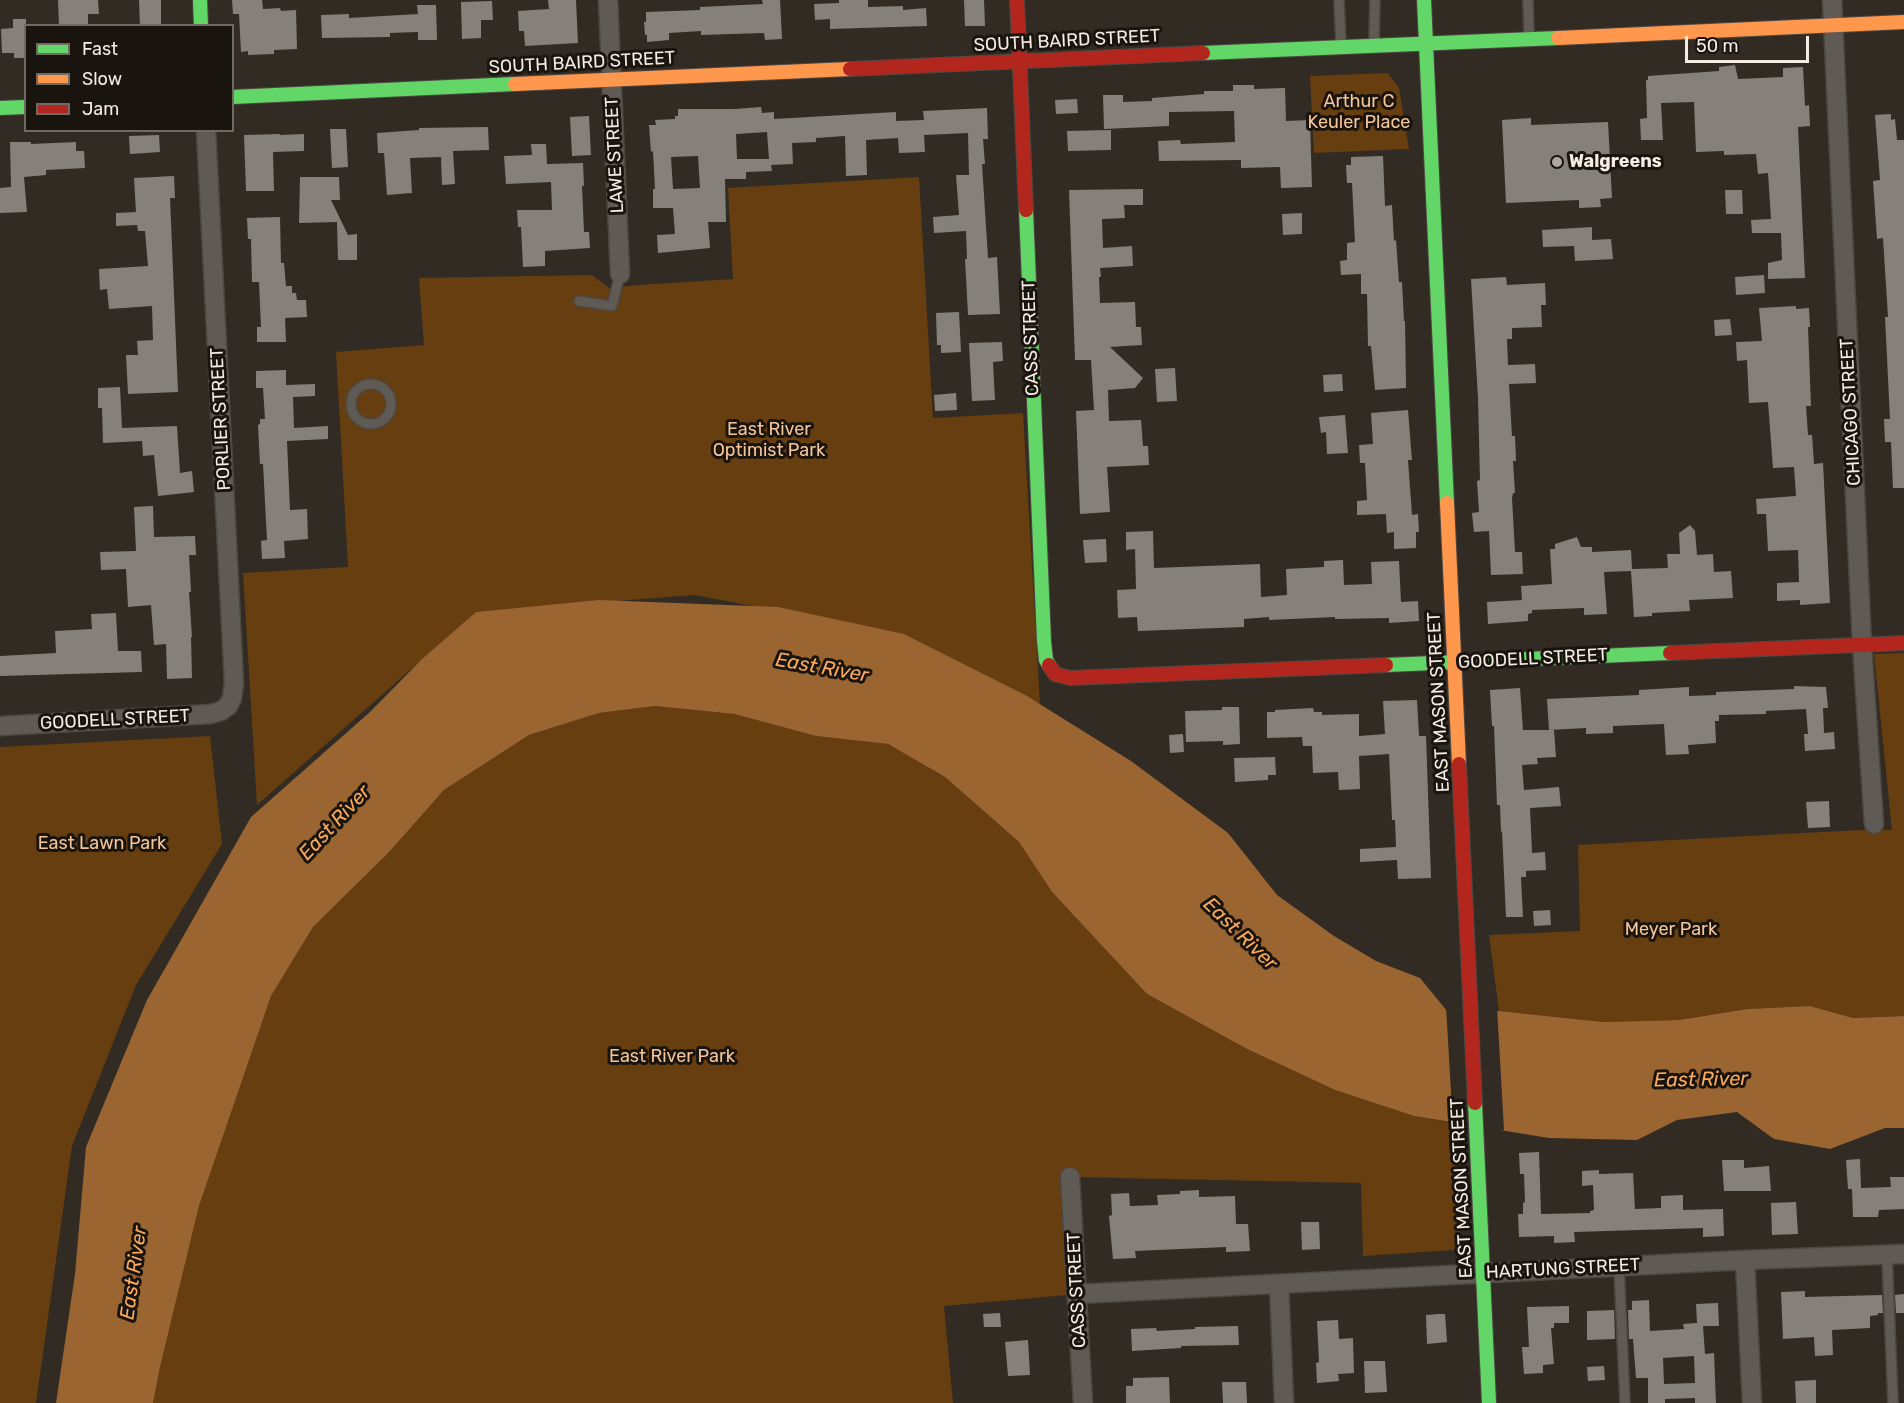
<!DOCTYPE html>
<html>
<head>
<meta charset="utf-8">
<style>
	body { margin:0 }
	#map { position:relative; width:1904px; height:1403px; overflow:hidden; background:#322b24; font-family:Rubik,sans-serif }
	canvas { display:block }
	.legend { position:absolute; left:24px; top:24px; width:210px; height:108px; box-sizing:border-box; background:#1a140f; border:2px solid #716a64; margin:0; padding:8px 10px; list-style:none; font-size:18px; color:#f4ebe3 }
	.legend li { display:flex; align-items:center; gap:12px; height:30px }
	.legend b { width:30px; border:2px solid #716a64 }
	.scale { position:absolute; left:1685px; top:36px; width:124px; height:27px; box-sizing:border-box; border:3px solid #f4ebe3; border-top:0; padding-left:8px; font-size:18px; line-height:21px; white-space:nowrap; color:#f4ebe3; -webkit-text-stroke:4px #1a140f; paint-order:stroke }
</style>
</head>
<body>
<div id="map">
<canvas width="1904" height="1403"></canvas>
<ul class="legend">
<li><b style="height:8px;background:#63d668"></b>Fast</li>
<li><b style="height:8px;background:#ff974d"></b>Slow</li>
<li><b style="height:8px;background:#b3261e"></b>Jam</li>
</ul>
<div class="scale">50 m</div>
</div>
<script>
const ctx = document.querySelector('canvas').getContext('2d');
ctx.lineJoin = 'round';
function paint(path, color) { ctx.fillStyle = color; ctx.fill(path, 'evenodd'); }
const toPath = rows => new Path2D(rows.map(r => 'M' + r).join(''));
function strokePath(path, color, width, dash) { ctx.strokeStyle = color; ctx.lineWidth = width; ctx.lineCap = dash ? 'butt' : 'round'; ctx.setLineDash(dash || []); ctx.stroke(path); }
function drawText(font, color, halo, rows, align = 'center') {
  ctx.font = font + ' Rubik,sans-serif'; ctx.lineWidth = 6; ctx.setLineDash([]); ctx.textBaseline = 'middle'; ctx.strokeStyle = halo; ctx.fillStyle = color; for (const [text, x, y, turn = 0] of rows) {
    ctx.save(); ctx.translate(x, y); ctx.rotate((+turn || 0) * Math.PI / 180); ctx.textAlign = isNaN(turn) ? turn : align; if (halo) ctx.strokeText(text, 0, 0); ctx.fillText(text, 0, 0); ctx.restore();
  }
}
paint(toPath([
	[1388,73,1399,88,1409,149,1314,153,1310,76],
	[919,177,933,418,1023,413,1040,704,904,634,694,595,476,612,257,805,243,573,348,567,336,352,424,345,419,278,592,275,609,288,639,285,733,279,728,188],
	[1904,653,1904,1016,1853,1018,1810,1006,1747,1009,1679,1020,1603,1022,1499,1011,1489,935,1580,931,1578,845,1861,830,1892,830,1874,654],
	[655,706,734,714,816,736,888,744,945,777,1019,842,1052,892,1147,994,1247,1049,1335,1090,1414,1116,1453,1123,1461,1244,1453,1250,1363,1256,1361,1183,1070,1177,1078,1294,944,1306,953,1403,153,1403,160,1367,199,1206,271,996,313,927,328,906,391,850,444,790,529,735,599,713],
	[210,736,222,844,136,985,72,1146,36,1403,0,1403,0,747]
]), '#673e0f');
paint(toPath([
	[599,600,778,607,904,634,1027,696,1131,761,1228,833,1277,895,1334,936,1376,961,1420,978,1447,1011,1471,1004,1499,1011,1603,1022,1679,1020,1747,1009,1810,1006,1853,1018,1904,1016,1904,1128,1885,1128,1830,1149,1774,1139,1737,1112,1677,1120,1637,1140,1549,1138,1414,1116,1335,1090,1247,1049,1147,994,1052,892,1019,842,945,777,888,744,816,736,734,714,655,706,599,713,529,735,444,790,391,850,313,927,271,996,199,1206,160,1367,153,1403,56,1403,75,1274,86,1147,147,1000,251,817,370,712,422,659,476,612]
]), '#9a6531');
paint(toPath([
	[1482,1004,1497,1007,1504,1130,1489,1131,1453,1126,1446,1006,1448,1008,1460,1005]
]), '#322b24');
paint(toPath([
	[58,0,98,0,99,14,88,14,88,26,59,26],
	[139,0,161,0,161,25,140,26],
	[232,0,262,0,263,9,280,8,281,11,296,10,297,49,274,50,274,54,248,55,248,51,241,52,239,14,233,14],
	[548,0,576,0,578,43,525,46,524,31,519,31,518,11,549,9],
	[762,0,780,0,782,39,765,40,764,33,701,35,701,31,669,33,669,40,647,42,647,35,645,35,644,22,646,22,646,12,700,10,700,7,763,4],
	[839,0,868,0,868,7,903,6,903,10,926,8,927,26,830,29,830,19,815,20,814,4,839,3],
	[964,0,984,0,985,26,965,26],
	[492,1,493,20,481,20,481,38,462,39,461,2],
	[417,5,436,5,437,40,418,40,418,32,390,33,390,37,322,38,321,15,349,14,349,18,418,14],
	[13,19,26,19,26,58,14,58,14,53,2,53,1,29,13,28],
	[1735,65,1738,79,1783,77,1783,68,1803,67,1805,106,1809,105,1810,126,1798,127,1805,278,1768,279,1768,263,1782,260,1781,233,1752,233,1751,220,1771,219,1768,173,1758,174,1756,154,1724,155,1724,151,1696,152,1694,102,1661,103,1663,140,1641,140,1640,119,1647,118,1646,80,1648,80,1648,76,1719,71,1719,67],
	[1233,85,1254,85,1254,89,1285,88,1286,121,1310,120,1312,187,1281,188,1280,167,1241,168,1241,160,1159,161,1158,141,1180,140,1181,144,1235,142,1234,111,1169,112,1169,126,1104,129,1103,95,1123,95,1123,102,1152,101,1152,98,1204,94,1204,91,1233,91],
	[1077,99,1078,113,1056,114,1055,100],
	[761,107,762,113,774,112,774,119,896,112,896,121,924,120,923,111,987,108,988,139,983,139,985,164,982,164,988,258,997,257,1000,314,968,315,965,259,967,259,966,231,934,233,933,217,959,215,956,175,969,175,968,133,924,135,925,152,899,153,898,138,866,140,867,175,846,176,845,136,816,138,816,142,792,143,793,164,771,165,772,171,746,172,746,179,725,179,726,222,708,222,710,248,658,253,657,235,675,234,673,208,653,208,653,189,655,189,653,151,651,152,649,125,656,125,655,120,675,119,675,116,678,116,678,109,735,109],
	[767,132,769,159,737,159,736,134],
	[698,156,700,188,673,189,671,157],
	[1891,114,1891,120,1895,119,1897,140,1904,140,1904,488,1893,488,1891,442,1885,442,1884,419,1890,419,1885,317,1888,317,1883,238,1877,239,1873,181,1880,180,1875,115],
	[589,116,591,155,572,156,570,117],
	[1531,118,1531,125,1608,122,1612,198,1600,199,1601,207,1579,208,1579,200,1506,203,1502,120],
	[488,127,489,150,453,151,455,184,442,185,441,157,410,158,412,193,387,195,384,153,378,153,377,133,419,130,419,128],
	[330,129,346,129,348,167,332,168],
	[1111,130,1111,150,1068,151,1067,131],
	[280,134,280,135,304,134,304,151,273,152,274,191,246,191,244,135],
	[159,135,160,152,130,154,129,136],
	[10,142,31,142,31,144,76,142,76,151,84,151,85,168,46,170,46,175,24,177,27,212,0,213,0,188,11,187],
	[531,144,546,144,547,164,583,163,584,186,582,186,584,232,589,232,590,248,545,251,545,266,523,267,521,227,518,227,517,210,552,210,551,182,506,184,504,156,532,155],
	[1383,156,1385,206,1392,205,1394,241,1396,240,1399,282,1402,282,1404,321,1405,321,1406,384,1406,388,1375,390,1371,346,1368,346,1367,294,1361,294,1361,274,1341,275,1340,261,1347,260,1347,243,1355,242,1352,183,1347,183,1346,165,1351,165,1351,157],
	[174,176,175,198,170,198,178,392,128,394,126,355,138,355,137,341,153,340,152,306,109,309,107,289,100,290,99,269,148,266,145,231,138,231,137,225,116,226,116,213,136,212,134,178],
	[300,177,339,177,340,200,331,200,348,235,357,234,357,260,338,260,337,222,299,223],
	[1143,189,1143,205,1124,205,1125,218,1102,219,1103,248,1132,246,1133,266,1100,268,1101,277,1099,277,1100,303,1135,302,1136,327,1141,327,1142,345,1110,347,1143,378,1135,388,1108,390,1109,421,1141,420,1143,446,1148,446,1149,465,1107,467,1110,512,1080,514,1076,411,1094,410,1091,360,1075,360,1069,190],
	[1725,190,1742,190,1743,214,1726,214],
	[1302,213,1302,234,1283,235,1282,214],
	[280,217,281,263,284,263,286,286,292,286,292,293,296,293,297,300,306,300,307,317,285,318,286,342,257,342,257,327,261,327,259,282,252,282,251,239,248,239,247,218],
	[1592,227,1592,240,1611,239,1613,259,1575,261,1574,246,1543,247,1542,230],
	[1764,275,1765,293,1736,295,1735,277],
	[1506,277,1507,285,1545,283,1546,305,1541,305,1542,327,1512,328,1512,339,1507,339,1508,365,1535,364,1536,383,1509,384,1512,436,1515,436,1516,461,1513,461,1515,493,1513,493,1512,498,1515,552,1522,552,1523,574,1491,575,1489,531,1474,532,1472,513,1479,512,1477,481,1480,480,1478,398,1471,279],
	[1796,306,1796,309,1809,308,1810,327,1808,327,1811,406,1806,406,1808,435,1812,435,1814,464,1823,463,1830,603,1800,605,1800,600,1777,601,1777,583,1799,582,1798,550,1768,551,1766,514,1757,514,1756,499,1796,496,1794,467,1773,468,1768,402,1749,403,1747,360,1737,361,1736,342,1762,341,1759,308],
	[959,312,961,352,941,353,941,345,937,345,936,313],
	[1730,319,1732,335,1715,336,1714,320],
	[1002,342,1003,361,993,362,995,400,972,401,969,343],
	[1175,368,1177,401,1157,402,1155,369],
	[286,370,286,385,315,384,315,396,293,397,294,428,328,426,328,439,287,441,290,510,307,509,308,539,284,541,285,558,262,559,261,541,267,540,263,464,260,464,258,425,260,424,260,419,265,419,263,388,256,388,256,371],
	[1342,374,1343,391,1324,392,1323,375],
	[120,387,122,428,177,426,180,473,192,471,194,492,158,496,154,455,143,456,142,441,103,443,102,408,98,408,98,388],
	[956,393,957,410,935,411,934,395],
	[1408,410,1412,460,1408,460,1412,515,1418,514,1419,532,1416,532,1416,548,1394,549,1394,532,1387,533,1386,514,1357,515,1357,501,1367,500,1365,463,1360,463,1359,445,1373,444,1371,413],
	[1345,415,1348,453,1327,454,1326,432,1321,433,1319,417],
	[153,506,154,537,195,536,196,555,189,555,191,592,189,592,192,637,191,637,192,678,167,679,166,644,154,645,151,605,128,607,126,569,101,570,100,552,136,551,134,507],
	[1690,525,1695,531,1697,555,1713,554,1714,572,1731,571,1733,598,1689,600,1690,611,1652,613,1652,616,1634,617,1631,571,1604,572,1607,614,1584,615,1584,608,1532,610,1532,613,1528,614,1528,621,1488,624,1487,602,1522,600,1521,586,1552,584,1550,549,1555,549,1555,544,1577,537,1581,547,1592,547,1592,552,1631,550,1632,569,1668,568,1667,554,1680,554,1679,533],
	[1153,531,1154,568,1260,564,1261,597,1287,595,1286,569,1324,567,1324,561,1343,560,1344,585,1372,584,1371,562,1399,561,1401,602,1418,601,1419,621,1389,623,1389,618,1335,619,1335,617,1269,620,1269,617,1244,619,1244,627,1138,631,1137,617,1118,618,1117,590,1136,589,1135,549,1126,550,1126,532],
	[1106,539,1107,562,1085,563,1083,540],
	[116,613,118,651,141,651,142,672,0,676,0,656,56,653,55,631,92,629,91,614],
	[1794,686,1826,687,1828,708,1823,708,1824,733,1834,732,1835,749,1805,751,1804,734,1808,734,1806,709,1766,711,1766,714,1719,715,1719,721,1715,721,1716,743,1688,745,1689,754,1666,755,1664,724,1613,726,1613,733,1586,734,1586,728,1549,730,1547,699,1639,695,1639,690,1689,687,1689,696,1716,695,1716,692,1794,689],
	[1520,688,1523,730,1554,730,1556,757,1537,758,1538,764,1522,765,1524,790,1559,787,1561,806,1530,808,1532,853,1545,852,1546,870,1526,871,1526,877,1521,877,1523,917,1506,917,1502,831,1501,832,1500,805,1497,805,1494,726,1492,726,1490,690],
	[1417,700,1419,736,1426,736,1431,878,1398,879,1397,860,1360,862,1360,849,1396,847,1395,820,1392,820,1389,754,1359,756,1360,789,1339,790,1338,772,1313,773,1312,746,1303,746,1302,737,1267,738,1267,712,1275,712,1275,710,1313,708,1314,712,1322,712,1322,715,1359,714,1359,736,1385,734,1383,701],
	[1222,707,1239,707,1240,744,1223,745,1223,741,1186,742,1185,711,1222,710],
	[1183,734,1184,752,1170,753,1169,735],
	[1275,757,1276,775,1268,775,1268,780,1235,782,1234,758],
	[1829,801,1830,827,1808,828,1806,802],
	[1550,910,1551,925,1534,926,1533,911],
	[1539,1152,1541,1214,1590,1213,1590,1211,1594,1210,1593,1185,1582,1186,1582,1171,1599,1170,1599,1174,1633,1173,1635,1209,1661,1208,1661,1196,1683,1195,1683,1210,1723,1209,1724,1236,1703,1237,1703,1228,1574,1232,1575,1242,1554,1243,1554,1236,1519,1237,1518,1214,1523,1214,1523,1203,1525,1202,1524,1174,1520,1174,1519,1153],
	[1860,1159,1861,1188,1891,1187,1890,1177,1904,1177,1904,1209,1879,1210,1878,1217,1853,1217,1852,1189,1848,1189,1846,1160],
	[1722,1160,1744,1160,1744,1168,1769,1166,1771,1191,1724,1191],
	[1199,1190,1199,1197,1235,1196,1236,1224,1248,1224,1250,1251,1226,1252,1226,1247,1135,1251,1136,1258,1113,1259,1109,1216,1112,1215,1111,1194,1129,1193,1130,1206,1158,1205,1157,1195,1180,1194,1180,1191],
	[1796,1202,1798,1234,1772,1235,1771,1203],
	[1301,1222,1319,1222,1320,1249,1302,1250],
	[1805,1291,1805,1297,1882,1295,1883,1313,1878,1313,1878,1315,1870,1316,1870,1328,1832,1330,1833,1355,1815,1356,1814,1337,1783,1339,1781,1292],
	[1904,1294,1904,1313,1896,1313,1895,1295],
	[1649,1300,1650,1331,1684,1329,1683,1324,1697,1323,1696,1304,1718,1303,1719,1326,1703,1326,1705,1354,1714,1353,1716,1403,1695,1403,1695,1398,1665,1399,1665,1403,1648,1403,1648,1378,1636,1378,1633,1339,1629,1339,1628,1310,1632,1310,1632,1301],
	[1694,1356,1695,1383,1664,1384,1663,1358],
	[1569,1306,1569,1323,1554,1323,1554,1328,1551,1328,1554,1364,1543,1365,1543,1373,1524,1374,1522,1347,1529,1347,1527,1307],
	[1614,1310,1615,1339,1587,1340,1587,1311],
	[1000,1313,1001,1327,984,1327,983,1314],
	[1439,1314,1445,1314,1447,1342,1427,1344,1426,1315],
	[1338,1320,1339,1339,1353,1338,1354,1373,1338,1374,1339,1381,1317,1383,1316,1363,1319,1362,1317,1321],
	[1238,1326,1239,1345,1181,1346,1181,1348,1132,1351,1131,1329,1156,1328,1157,1331,1195,1329,1195,1327],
	[1028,1340,1030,1375,1008,1376,1005,1342],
	[1364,1361,1385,1361,1387,1392,1365,1393],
	[1604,1366,1605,1380,1588,1381,1587,1367],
	[1169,1377,1170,1403,1126,1403,1126,1386,1133,1386,1133,1378],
	[1816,1380,1816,1403,1796,1403,1795,1381],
	[1222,1382,1246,1382,1247,1403,1223,1403]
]), '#86807a');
const lane = toPath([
	[1339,0,1341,45],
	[1528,0,1529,36],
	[1374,43,1375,0],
	[579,301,612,306,620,274],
	'351 404a20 20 0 1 1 40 0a20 20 0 1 1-40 0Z',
	[1887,1255,1893,1403],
	[1619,1267,1625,1403]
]);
const street = toPath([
	[608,0,620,274],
	[1832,0,1862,645,1874,824],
	[0,726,211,714,221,711,228,706,232,698,234,683,206,130],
	[1070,1177,1083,1403],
	[1745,1260,1752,1403],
	[1279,1284,1284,1403],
	[1078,1294,1745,1260,1904,1254]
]);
const fast = toPath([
	[200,0,201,26],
	[1424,0,1447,503],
	[1203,53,1558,38],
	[232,97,515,84],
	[0,108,26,107],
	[1026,210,1044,641,1046,660,1049,665],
	[1386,665,1670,653],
	[1475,1103,1489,1403]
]);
const slow = toPath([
	[1558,38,1904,22],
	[515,84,850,69],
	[1447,503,1459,764]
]);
const jam = toPath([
	[1017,0,1026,210],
	[850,69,1203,53],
	[1670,653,1904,643],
	[1049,665,1055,674,1070,678,1386,665],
	[1459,764,1475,1103]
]);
strokePath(lane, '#4d4741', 12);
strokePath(street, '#4d4741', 21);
strokePath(fast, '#4d4741', 16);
strokePath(slow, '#4d4741', 16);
strokePath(jam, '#4d4741', 16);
strokePath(lane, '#5f5a54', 9);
strokePath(street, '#5f5a54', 18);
strokePath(fast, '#63d668', 14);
strokePath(slow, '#ff974d', 14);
strokePath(jam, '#b3261e', 14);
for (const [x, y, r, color] of [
	[1557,162,6,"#b0a8a0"]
]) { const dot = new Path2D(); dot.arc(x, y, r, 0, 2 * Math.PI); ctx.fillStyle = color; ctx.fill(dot); strokePath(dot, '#1a140f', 2); }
drawText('18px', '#f4ebe3', '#1a140f', [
	["SOUTH BAIRD STREET",1067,41,-3],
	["SOUTH BAIRD STREET",582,63,-3],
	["LAWE STREET",615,155,-93],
	["CASS STREET",1031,338,-92],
	["CHICAGO STREET",1851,412,-93],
	["PORLIER STREET",221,419,-93],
	["GOODELL STREET",1533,659,-3],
	["EAST MASON STREET",1439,702,-93],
	["GOODELL STREET",115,720,-3],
	["EAST MASON STREET",1462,1188,-93],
	["HARTUNG STREET",1563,1269,-3],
	["CASS STREET",1077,1290,-93]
]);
drawText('18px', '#f5c59a', '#1a140f', [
	["Arthur C",1359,102],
	["Keuler Place",1359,123],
	["East River",769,430],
	["Optimist Park",769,451],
	["East Lawn Park",102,844],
	["Meyer Park",1671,930],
	["East River Park",672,1057]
]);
drawText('bold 18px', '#f4ebe3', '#1a140f', [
	["Walgreens",1569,162]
], 'left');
drawText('italic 20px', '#faab5d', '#1a140f', [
	["East River",822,668,10],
	["East River",335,823,-47],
	["East River",1240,934,44],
	["East River",1701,1080,-1],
	["East River",134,1273,-82]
]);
</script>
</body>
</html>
